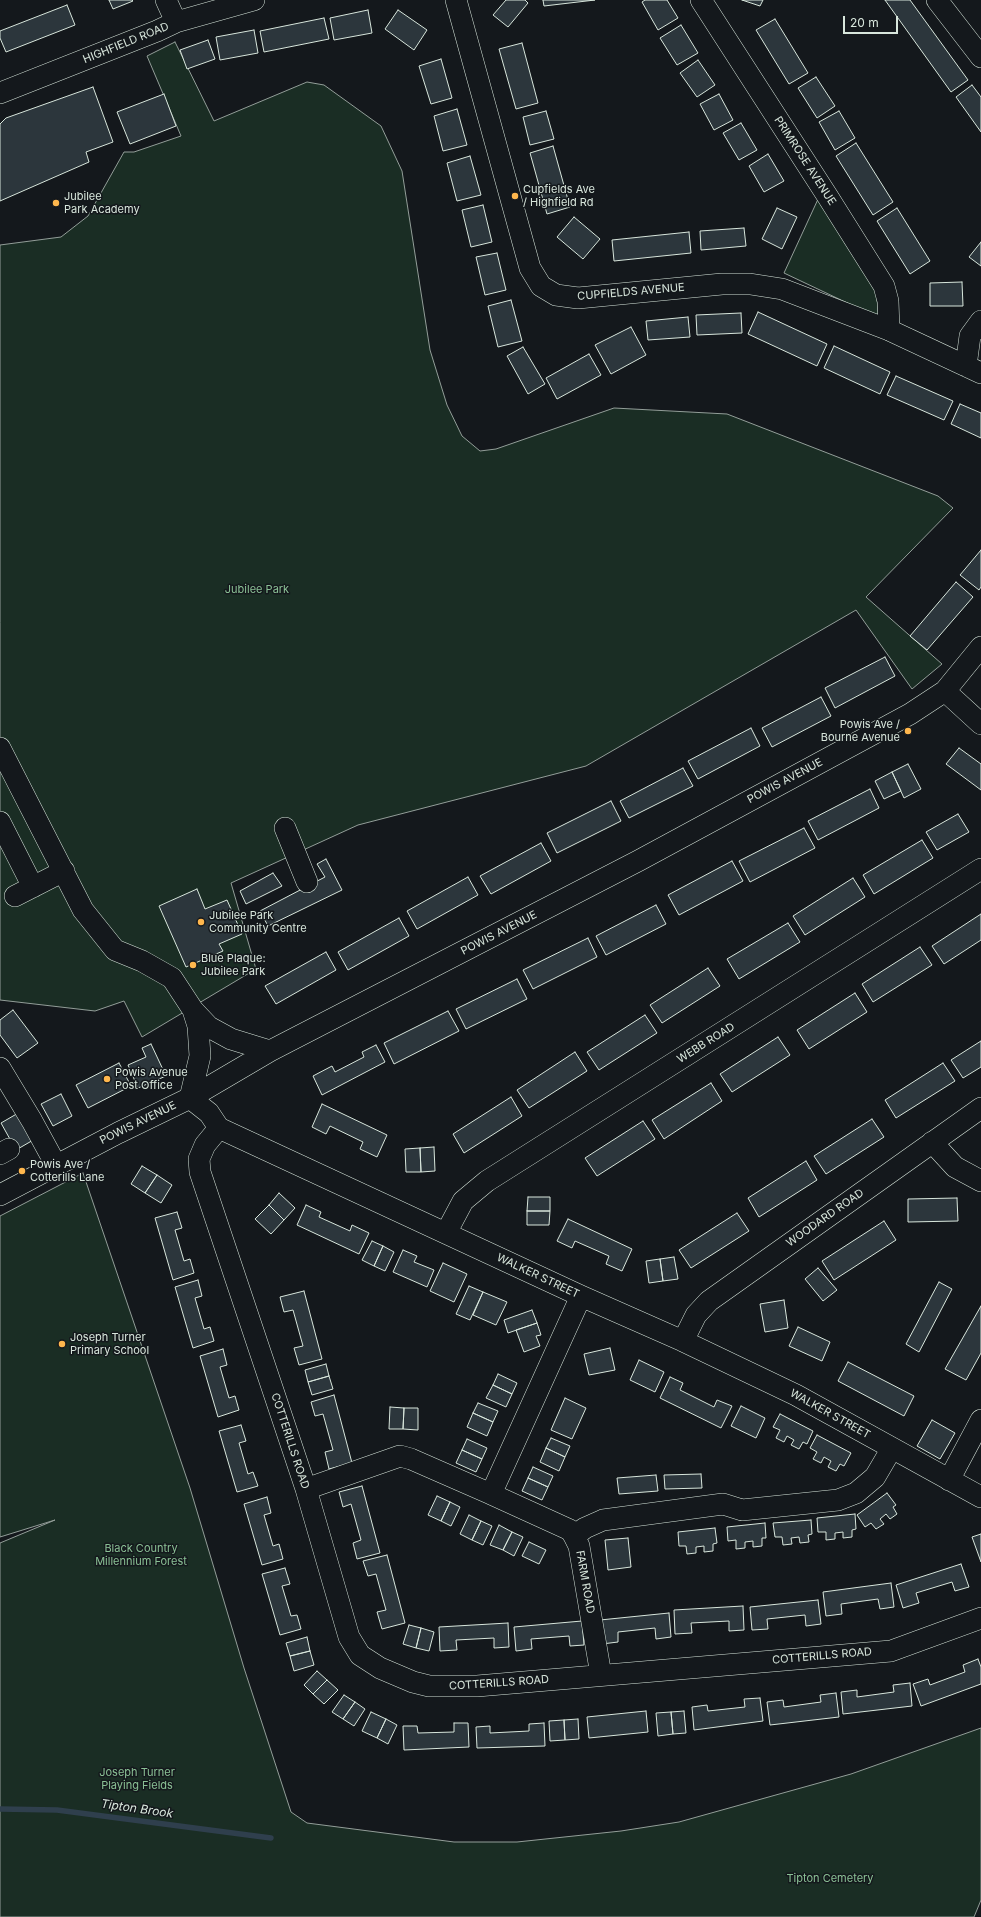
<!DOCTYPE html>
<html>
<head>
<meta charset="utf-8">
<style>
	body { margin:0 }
	#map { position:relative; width:981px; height:1917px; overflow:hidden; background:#14181c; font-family:Inter,sans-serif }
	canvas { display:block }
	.scale { position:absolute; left:843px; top:16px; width:55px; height:18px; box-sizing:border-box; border:2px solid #d8e6dc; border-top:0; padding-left:5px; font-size:12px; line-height:14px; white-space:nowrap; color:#d8e6dc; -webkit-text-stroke:3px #14181c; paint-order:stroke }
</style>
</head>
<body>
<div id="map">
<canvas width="981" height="1917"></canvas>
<div class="scale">20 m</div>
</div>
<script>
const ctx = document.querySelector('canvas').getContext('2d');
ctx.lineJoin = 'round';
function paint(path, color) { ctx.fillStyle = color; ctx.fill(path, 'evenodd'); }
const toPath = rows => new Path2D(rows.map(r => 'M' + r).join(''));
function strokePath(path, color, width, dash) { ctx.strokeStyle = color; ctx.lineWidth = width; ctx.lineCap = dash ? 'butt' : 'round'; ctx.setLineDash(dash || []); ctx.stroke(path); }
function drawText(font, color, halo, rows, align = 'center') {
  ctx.font = font + ' Inter,sans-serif'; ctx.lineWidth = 3; ctx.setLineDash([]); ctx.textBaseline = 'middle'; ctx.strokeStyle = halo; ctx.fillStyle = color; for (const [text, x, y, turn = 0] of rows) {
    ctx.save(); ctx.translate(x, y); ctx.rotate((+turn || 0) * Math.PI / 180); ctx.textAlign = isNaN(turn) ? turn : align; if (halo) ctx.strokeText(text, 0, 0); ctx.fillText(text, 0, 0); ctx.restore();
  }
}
const green = toPath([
	[175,42,214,121,307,82,324,85,381,126,402,171,430,350,447,405,462,436,480,451,496,449,614,408,727,414,938,496,953,508,866,597,942,664,912,689,856,610,586,766,358,825,231,883,256,969,142,1037,124,1001,95,1011,0,1000,0,245,61,237,88,216,124,152,134,152,181,136,147,56,175,42],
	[819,197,876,290,879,318,784,273,819,197],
	[83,1173,190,1488,244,1668,291,1812,307,1823,454,1842,517,1842,621,1831,679,1822,851,1774,981,1728,981,1900,974,1917,0,1917,0,1543,55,1520,0,1537,0,1216,83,1173]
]);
paint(green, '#1a2d24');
strokePath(green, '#939e99', 1);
strokePath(toPath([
	[0,1809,57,1810,271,1838]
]), '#2f3f4d', 5.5);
const building = toPath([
	[109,0,132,0,133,1,113,9,109,0],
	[506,0,525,0,528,3,508,27,493,15,506,0],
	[543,0,595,0,544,6,543,0],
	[645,0,667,0,678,18,658,30,642,2,645,0],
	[742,0,763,0,760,6,742,0],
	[885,0,910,0,968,80,951,92,885,0],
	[67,5,75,25,6,52,0,38,0,31,67,5],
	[368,10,372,33,334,40,330,18,368,10],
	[398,10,427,30,414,50,385,29,398,10],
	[324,18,329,39,264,52,260,31,324,18],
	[775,19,808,73,789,84,756,30,775,19],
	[681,25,698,53,677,65,660,38,681,25],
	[254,30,258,53,220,60,216,37,254,30],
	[208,40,215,59,187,69,180,50,208,40],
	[522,43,538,103,516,109,499,49,522,43],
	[441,59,452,98,431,104,419,66,441,59],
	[698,60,715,85,697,97,680,73,698,60],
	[816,77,835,106,817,118,798,88,816,77],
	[972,85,981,97,981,132,956,97,972,85],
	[93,87,113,142,86,152,89,162,0,201,0,124,6,118,93,87],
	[164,94,176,126,130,144,117,112,164,94],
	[719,94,733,120,714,130,700,104,719,94],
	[457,109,467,145,443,151,434,116,457,109],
	[546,111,554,139,530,145,523,117,546,111],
	[839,111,855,138,835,150,819,122,839,111],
	[741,123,757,150,739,160,723,133,741,123],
	[856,143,893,202,873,215,836,156,856,143],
	[553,146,570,207,547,214,530,153,553,146],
	[768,154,784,181,764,192,749,166,768,154],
	[470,156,481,195,457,201,447,163,470,156],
	[483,205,492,242,471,247,462,210,483,205],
	[777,208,797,217,782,249,762,239,777,208],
	[897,208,930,261,910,274,877,221,897,208],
	[574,217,600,239,583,259,557,237,574,217],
	[744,228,746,246,701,250,700,231,744,228],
	[689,232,691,253,614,261,612,240,689,232],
	[981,242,981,266,969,257,981,242],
	[497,253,506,290,485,295,476,257,497,253],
	[962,282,963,306,930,306,930,283,962,282],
	[511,300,522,341,498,347,488,306,511,300],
	[758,312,827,344,817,366,748,334,758,312],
	[741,313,742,333,697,335,696,315,741,313],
	[688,317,690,337,648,340,646,321,688,317],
	[631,327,646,355,611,374,595,345,631,327],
	[834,346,890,372,880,394,824,368,834,346],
	[523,347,545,384,528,394,507,356,523,347],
	[589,354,601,375,557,399,546,378,589,354],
	[896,376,953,401,944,420,887,395,896,376],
	[960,404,981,413,981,438,951,424,960,404],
	[981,550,981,587,979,590,960,575,981,550],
	[956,582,973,597,927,650,910,636,956,582],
	[885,657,895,676,835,708,825,688,885,657],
	[821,697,831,716,772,747,762,728,821,697],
	[751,728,760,746,698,779,688,761,751,728],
	[959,748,981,764,981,790,946,764,959,748],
	[908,764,921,789,904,798,892,772,908,764],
	[683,768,693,786,629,818,620,801,683,768],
	[892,772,901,791,884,799,875,781,892,772],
	[870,789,879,808,818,840,808,821,870,789],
	[611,801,621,821,557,853,547,833,611,801],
	[958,814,969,832,937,850,926,832,958,814],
	[804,828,815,848,750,882,739,861,804,828],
	[922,840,933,858,874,894,863,875,922,840],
	[541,843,551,861,491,894,480,876,541,843],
	[326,859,342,890,268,926,260,911,325,877,317,864,326,859],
	[732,861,743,881,679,915,668,895,732,861],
	[273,873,282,886,246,904,240,891,273,873],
	[468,877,478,895,417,929,407,911,468,877],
	[853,878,865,897,805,935,793,916,853,878],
	[197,889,205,909,227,900,242,934,219,944,223,951,186,967,159,906,197,889],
	[656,905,666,924,606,955,596,936,656,905],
	[981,914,981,940,944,964,932,946,981,914],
	[399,918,409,936,348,970,338,952,399,918],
	[788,923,800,942,739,979,727,959,788,923],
	[588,938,597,957,533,989,523,970,588,938],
	[920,947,932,965,873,1002,862,984,920,947],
	[326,952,336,970,276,1004,265,986,326,952],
	[708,968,720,986,662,1023,650,1005,708,968],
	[517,979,527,999,466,1029,456,1009,517,979],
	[855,993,867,1012,809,1049,797,1030,855,993],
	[13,1010,38,1043,17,1058,0,1035,0,1020,13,1010],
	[448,1011,459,1031,394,1064,384,1043,448,1011],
	[645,1015,657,1033,599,1070,587,1052,645,1015],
	[778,1037,790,1055,732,1092,720,1074,778,1037],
	[981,1041,981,1067,963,1078,951,1060,981,1041],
	[151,1044,166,1076,138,1088,128,1065,146,1057,142,1048,151,1044],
	[376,1045,385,1062,322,1095,313,1076,332,1066,335,1072,364,1057,362,1052,376,1045],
	[575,1052,587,1071,529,1108,517,1090,575,1052],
	[119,1063,131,1086,88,1108,76,1085,119,1063],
	[943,1063,955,1081,896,1118,885,1100,943,1063],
	[711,1083,722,1101,664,1139,652,1120,711,1083],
	[61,1094,72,1116,53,1126,41,1104,61,1094],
	[511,1097,522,1116,464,1153,453,1134,511,1097],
	[322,1104,387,1135,377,1157,360,1149,363,1142,330,1126,326,1134,312,1127,322,1104],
	[20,1112,35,1139,16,1150,1,1123,20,1112],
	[872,1119,884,1137,826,1174,814,1156,872,1119],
	[643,1121,655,1139,597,1176,585,1158,643,1121],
	[434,1147,435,1171,421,1172,420,1148,434,1147],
	[420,1148,421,1172,406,1172,405,1149,420,1148],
	[806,1161,817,1180,759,1217,748,1198,806,1161],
	[142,1166,157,1175,145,1193,131,1184,142,1166],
	[157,1175,172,1185,161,1203,145,1193,157,1175],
	[279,1193,295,1208,284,1220,269,1205,279,1193],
	[528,1197,550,1197,550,1211,527,1211,528,1197],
	[957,1198,958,1221,908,1222,908,1199,957,1198],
	[269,1205,284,1220,271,1234,255,1219,269,1205],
	[306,1205,321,1212,319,1217,350,1231,352,1225,369,1233,359,1254,297,1225,306,1205],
	[527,1211,550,1211,549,1225,527,1225,527,1211],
	[177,1212,182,1228,175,1230,184,1261,190,1259,194,1273,173,1280,155,1218,177,1212],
	[737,1213,749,1231,691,1268,679,1250,737,1213],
	[568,1219,632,1249,622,1271,606,1264,609,1256,575,1241,572,1248,557,1241,568,1219],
	[884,1221,896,1240,834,1280,822,1261,884,1221],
	[372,1241,383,1246,374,1266,362,1260,372,1241],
	[383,1246,394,1252,385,1271,374,1266,383,1246],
	[403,1250,417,1256,414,1262,434,1270,427,1287,393,1272,403,1250],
	[674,1257,678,1279,663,1281,660,1259,674,1257],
	[660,1259,663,1281,649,1283,646,1261,660,1259],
	[443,1263,467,1274,454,1302,430,1291,443,1263],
	[818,1268,837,1290,823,1301,805,1279,818,1268],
	[198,1280,202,1296,195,1298,204,1329,210,1327,214,1341,193,1348,175,1287,198,1280],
	[939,1282,952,1289,919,1352,906,1344,939,1282],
	[469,1286,483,1292,470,1320,456,1314,469,1286],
	[304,1291,322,1359,299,1365,294,1348,303,1346,293,1310,284,1312,280,1297,304,1291],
	[483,1292,507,1302,496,1325,473,1315,483,1292],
	[784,1300,788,1328,765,1332,760,1304,784,1300],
	[981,1306,981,1353,966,1380,945,1369,981,1306],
	[532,1310,537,1323,508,1333,504,1320,532,1310],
	[537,1323,541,1335,536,1336,540,1346,524,1352,516,1330,537,1323],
	[798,1327,830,1342,822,1361,789,1346,798,1327],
	[610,1348,615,1370,589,1375,584,1354,610,1348],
	[223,1349,227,1365,220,1367,229,1398,235,1396,239,1410,218,1417,200,1356,223,1349],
	[639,1360,664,1372,655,1392,630,1380,639,1360],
	[848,1362,914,1396,904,1416,838,1381,848,1362],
	[326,1364,329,1376,308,1382,305,1370,326,1364],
	[498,1374,517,1383,512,1394,493,1385,498,1374],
	[329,1376,333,1389,312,1395,308,1382,329,1376],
	[670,1377,683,1383,680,1390,714,1407,717,1400,732,1406,721,1428,660,1398,670,1377],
	[493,1385,512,1394,506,1407,486,1398,493,1385],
	[334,1395,352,1463,329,1469,325,1452,333,1450,323,1414,315,1416,311,1402,334,1395],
	[565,1398,586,1408,572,1439,551,1430,565,1398],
	[478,1403,498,1411,493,1422,473,1413,478,1403],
	[741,1406,765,1418,756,1438,731,1426,741,1406],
	[390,1407,404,1408,403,1429,389,1429,390,1407],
	[404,1408,418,1408,418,1430,403,1429,404,1408],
	[473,1413,493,1422,487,1436,467,1427,473,1413],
	[780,1414,813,1431,807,1444,803,1442,799,1449,791,1445,794,1440,787,1436,784,1442,776,1438,780,1430,773,1427,780,1414],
	[932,1420,955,1433,940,1459,917,1446,932,1420],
	[241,1425,246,1441,239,1443,248,1474,253,1472,258,1486,237,1492,219,1431,241,1425],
	[817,1435,851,1453,844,1466,840,1464,836,1471,828,1467,831,1461,824,1457,821,1463,813,1459,817,1452,810,1448,817,1435],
	[551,1438,570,1446,565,1457,546,1448,551,1438],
	[467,1439,487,1448,482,1459,462,1450,467,1439],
	[546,1448,565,1457,559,1471,540,1462,546,1448],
	[462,1450,482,1459,476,1472,456,1463,462,1450],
	[533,1467,553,1476,548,1487,528,1478,533,1467],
	[701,1474,702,1488,665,1489,664,1475,701,1474],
	[656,1475,658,1491,619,1494,617,1478,656,1475],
	[528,1478,548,1487,542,1500,522,1491,528,1478],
	[362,1486,380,1553,357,1559,353,1543,361,1540,351,1504,343,1507,339,1492,362,1486],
	[887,1493,896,1505,893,1507,897,1514,890,1519,886,1514,880,1519,884,1524,876,1529,871,1523,865,1527,857,1515,887,1493],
	[437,1496,450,1502,441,1521,428,1515,437,1496],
	[267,1497,271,1513,264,1515,273,1546,279,1544,283,1559,262,1565,244,1504,267,1497],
	[450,1502,460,1507,451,1526,441,1521,450,1502],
	[855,1514,856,1529,852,1530,852,1537,843,1538,843,1532,835,1533,835,1539,826,1540,826,1532,818,1532,817,1518,855,1514],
	[469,1515,481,1521,472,1540,460,1534,469,1515],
	[811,1520,812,1534,808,1535,809,1542,800,1543,799,1537,791,1538,792,1544,783,1545,782,1537,775,1537,773,1523,811,1520],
	[481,1521,492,1526,483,1545,472,1540,481,1521],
	[765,1523,766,1538,762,1538,762,1546,753,1547,753,1541,745,1542,745,1548,736,1549,736,1540,728,1541,727,1527,765,1523],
	[499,1525,512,1532,503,1550,490,1545,499,1525],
	[715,1528,717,1543,713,1544,713,1551,704,1552,704,1546,696,1547,696,1553,687,1554,686,1546,679,1546,678,1532,715,1528],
	[512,1532,523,1537,514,1556,503,1550,512,1532],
	[981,1534,981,1562,972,1537,981,1534],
	[628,1538,631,1567,608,1570,605,1540,628,1538],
	[529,1542,546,1550,539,1564,522,1556,529,1542],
	[387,1555,405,1623,382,1629,377,1612,386,1610,376,1574,368,1576,363,1561,387,1555],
	[961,1564,969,1587,955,1591,952,1582,916,1593,919,1603,903,1608,896,1585,961,1564],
	[285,1568,290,1584,282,1586,291,1616,297,1615,301,1629,280,1635,262,1574,285,1568],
	[891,1583,894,1607,880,1609,878,1599,841,1604,842,1614,826,1616,823,1592,891,1583],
	[818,1600,821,1624,806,1626,805,1615,767,1619,768,1629,752,1630,750,1607,818,1600],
	[743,1606,744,1630,729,1631,729,1621,691,1623,692,1633,675,1634,674,1610,743,1606],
	[669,1613,671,1637,656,1639,655,1628,618,1632,618,1642,602,1644,600,1620,669,1613],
	[582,1621,584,1645,570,1646,569,1636,531,1639,532,1649,516,1651,514,1627,582,1621],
	[508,1623,509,1647,494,1648,494,1638,456,1640,457,1650,440,1651,439,1627,508,1623],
	[409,1625,421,1628,416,1648,403,1644,409,1625],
	[421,1628,434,1632,429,1651,416,1648,421,1628],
	[307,1637,310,1651,290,1656,286,1643,307,1637],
	[310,1651,314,1665,294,1671,290,1656,310,1651],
	[978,1659,981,1667,981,1684,921,1706,913,1684,928,1679,930,1685,965,1672,963,1665,978,1659],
	[317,1671,327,1680,313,1694,304,1685,317,1671],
	[327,1680,338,1690,324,1704,313,1694,327,1680],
	[910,1683,912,1706,843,1714,841,1692,857,1690,857,1697,894,1692,893,1685,910,1683],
	[836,1693,839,1717,770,1725,767,1702,783,1700,784,1707,821,1702,820,1695,836,1693],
	[344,1695,355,1702,343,1719,332,1712,344,1695],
	[760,1698,763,1721,694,1730,692,1707,707,1705,708,1711,745,1707,744,1699,760,1698],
	[355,1702,365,1709,354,1726,343,1719,355,1702],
	[646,1711,648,1732,589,1738,587,1717,646,1711],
	[684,1711,686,1733,673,1734,671,1712,684,1711],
	[371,1712,386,1719,377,1738,362,1731,371,1712],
	[671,1712,673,1734,658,1736,656,1713,671,1712],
	[386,1719,397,1725,388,1744,377,1738,386,1719],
	[578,1719,579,1739,565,1740,564,1720,578,1719],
	[564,1720,565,1740,550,1741,549,1721,564,1720],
	[454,1723,468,1723,469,1747,404,1750,403,1726,417,1726,418,1733,454,1732,454,1723],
	[544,1723,545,1746,477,1748,476,1727,490,1726,490,1733,529,1731,529,1724,544,1723]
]);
paint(building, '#2c363c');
strokePath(building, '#d8e6dc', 1);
const minor = toPath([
	[166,0,176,22],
	[456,0,530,268,541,286,556,295,578,298,722,284,750,284,782,289,889,330,981,373],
	[701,0,828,197,884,286,888,301,889,330],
	[937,0,981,57],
	[0,93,157,31,176,22,254,0],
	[966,366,970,336,981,321],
	[945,691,981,724],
	[0,748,83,910,115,950,142,961,172,978,193,1010,198,1026,200,1056,190,1098],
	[0,822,33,887],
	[285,828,307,882],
	[15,896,64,871],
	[193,1010,209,1027,231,1039,270,1051],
	[0,1068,32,1121,56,1165],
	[190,1098,209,1113,219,1128,581,1296,683,1341,796,1395,981,1497],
	[219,1128,205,1145,199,1159,200,1172,306,1489,349,1637,360,1655,380,1668,413,1682,429,1686,477,1686,891,1651,981,1618],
	[932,1142,955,1167,981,1181],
	[0,1154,9,1149],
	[0,1195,118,1133,190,1098,270,1051,638,861,910,714,945,691,981,647],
	[446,1233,463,1201,487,1181,981,869],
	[683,1341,696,1315,709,1301,981,1108],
	[949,1480,981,1420],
	[306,1489,400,1456,411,1459,491,1494,581,1296],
	[491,1494,570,1530,574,1536,579,1546,601,1675],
	[574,1536,585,1528,603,1520,723,1504,742,1510,838,1500,856,1493,875,1477,892,1448]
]);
strokePath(minor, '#d8e6dc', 22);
strokePath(minor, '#14181c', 21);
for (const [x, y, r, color] of [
	[515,196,4,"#ffb74d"],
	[56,203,4,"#ffb74d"],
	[908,731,4,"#ffb74d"],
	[201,922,4,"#ffb74d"],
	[193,965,4,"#ffb74d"],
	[107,1079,4,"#ffb74d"],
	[22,1171,4,"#ffb74d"],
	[62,1344,4,"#ffb74d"]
]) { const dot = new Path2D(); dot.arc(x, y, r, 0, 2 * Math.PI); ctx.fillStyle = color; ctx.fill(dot); strokePath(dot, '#14181c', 1.5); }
drawText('11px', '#d8e6dc', '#14181c', [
	["HIGHFIELD ROAD",126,43,-22],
	["PRIMROSE AVENUE",805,161,57],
	["CUPFIELDS AVENUE",631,292,-5],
	["POWIS AVENUE",785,781,-28],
	["POWIS AVENUE",499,933,-27],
	["WEBB ROAD",706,1043,-32],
	["POWIS AVENUE",138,1123,-26],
	["WOODARD ROAD",825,1218,-35],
	["WALKER STREET",538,1276,25],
	["WALKER STREET",830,1414,29],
	["COTTERILLS ROAD",290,1441,72],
	["FARM ROAD",585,1582,80],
	["COTTERILLS ROAD",822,1656,-5],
	["COTTERILLS ROAD",499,1683,-4]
]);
drawText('11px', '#d8e6dc', '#14181c', [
	["Cupfields Ave",523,190],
	["/ Highfield Rd",523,203],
	["Jubilee",64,197],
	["Park Academy",64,210],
	["Powis Ave /",900,725,"right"],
	["Bourne Avenue",900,738,"right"],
	["Jubilee Park",209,916],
	["Community Centre",209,929],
	["Blue Plaque:",201,959],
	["Jubilee Park",201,972],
	["Powis Avenue",115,1073],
	["Post Office",115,1086],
	["Powis Ave /",30,1165],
	["Cotterills Lane",30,1178],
	["Joseph Turner",70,1338],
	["Primary School",70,1351]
], 'left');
drawText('11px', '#8ac095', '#14181c', [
	["Jubilee Park",257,590],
	["Black Country",141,1549],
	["Millennium Forest",141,1562],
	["Joseph Turner",137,1773],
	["Playing Fields",137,1786],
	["Tipton Cemetery",830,1879]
]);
drawText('italic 12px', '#d8e6dc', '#14181c', [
	["Tipton Brook",137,1809,8]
]);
</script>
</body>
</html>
